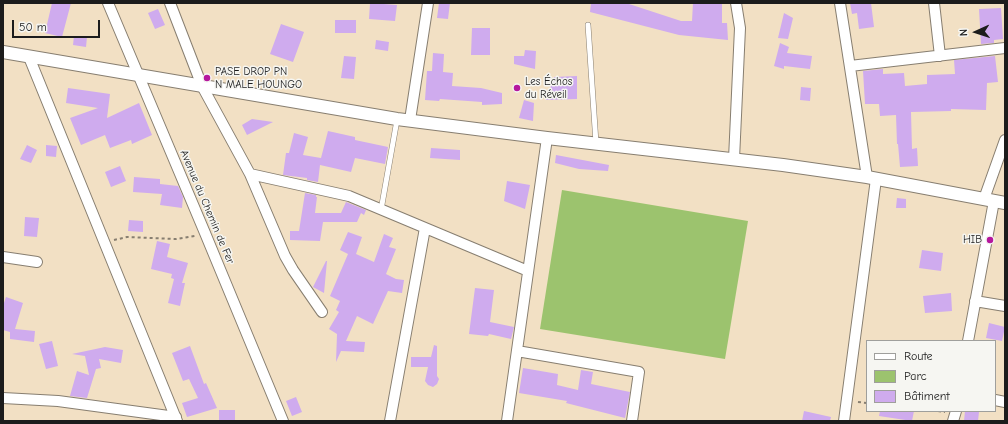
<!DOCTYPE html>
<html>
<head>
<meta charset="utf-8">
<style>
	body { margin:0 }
	#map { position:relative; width:1008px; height:424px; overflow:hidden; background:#f2e0c4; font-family:"Comic Neue",sans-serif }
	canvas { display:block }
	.frame { position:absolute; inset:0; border:4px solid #1c1c1c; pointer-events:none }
	.legend { position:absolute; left:866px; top:340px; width:130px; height:72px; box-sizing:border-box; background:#f6f6f2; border:1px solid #9f9f9c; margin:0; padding:5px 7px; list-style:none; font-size:12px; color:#1c1c1c }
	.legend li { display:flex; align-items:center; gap:8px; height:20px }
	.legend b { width:20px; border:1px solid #9f9f9c }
	.north { position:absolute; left:956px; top:12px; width:40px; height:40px; -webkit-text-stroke:3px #f6f6f2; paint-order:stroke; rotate:267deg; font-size:11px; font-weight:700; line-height:16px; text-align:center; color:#1c1c1c }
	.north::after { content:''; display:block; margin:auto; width:14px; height:18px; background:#1c1c1c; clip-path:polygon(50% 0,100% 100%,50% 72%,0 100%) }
	.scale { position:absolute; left:12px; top:20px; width:88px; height:18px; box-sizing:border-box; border:2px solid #1c1c1c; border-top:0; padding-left:5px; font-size:12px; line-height:14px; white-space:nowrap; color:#1c1c1c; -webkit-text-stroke:3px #f6f6f2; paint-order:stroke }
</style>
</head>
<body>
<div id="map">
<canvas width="1008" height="424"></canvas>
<div class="frame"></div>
<ul class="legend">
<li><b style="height:5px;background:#fff"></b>Route</li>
<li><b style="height:11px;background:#9cc36e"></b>Parc</li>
<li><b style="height:11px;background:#cfabee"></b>Bâtiment</li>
</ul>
<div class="north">N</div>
<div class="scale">50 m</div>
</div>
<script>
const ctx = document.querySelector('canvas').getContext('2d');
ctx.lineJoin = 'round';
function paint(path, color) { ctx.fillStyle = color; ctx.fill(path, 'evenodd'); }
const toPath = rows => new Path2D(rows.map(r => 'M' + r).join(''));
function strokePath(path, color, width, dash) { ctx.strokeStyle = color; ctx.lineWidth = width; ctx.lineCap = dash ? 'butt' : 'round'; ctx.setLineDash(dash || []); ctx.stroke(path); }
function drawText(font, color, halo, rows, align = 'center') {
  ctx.font = font + ' "Comic Neue",sans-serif'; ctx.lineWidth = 3; ctx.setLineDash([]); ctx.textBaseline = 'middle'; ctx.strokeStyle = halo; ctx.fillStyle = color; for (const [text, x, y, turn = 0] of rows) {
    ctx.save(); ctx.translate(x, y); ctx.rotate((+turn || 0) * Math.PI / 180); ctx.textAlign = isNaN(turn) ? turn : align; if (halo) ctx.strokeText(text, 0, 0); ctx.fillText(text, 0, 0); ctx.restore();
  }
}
paint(toPath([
	[562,190,748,221,725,359,540,329]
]), '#9cc36e');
paint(toPath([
	[52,3,71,3,62,37,45,33],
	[370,3,397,5,395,21,369,19],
	[439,3,450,3,448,19,437,18],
	[591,3,626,3,681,21,692,21,693,3,722,3,722,23,727,23,728,40,679,35,590,12],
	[850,3,871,3,874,27,859,29,857,13,852,14],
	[1001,8,1003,39,994,40,994,43,981,44,979,9],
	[158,9,165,25,155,29,148,13],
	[784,13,793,18,788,39,778,38],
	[335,20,356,20,356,33,335,33],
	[281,24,304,32,293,62,270,54],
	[472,28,490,28,490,55,471,55],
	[74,36,87,37,86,47,73,45],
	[376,40,389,42,388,51,375,49],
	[780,43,789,47,787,53,812,56,810,69,784,66,784,69,774,66],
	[525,50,536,51,535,69,514,64,514,56,524,56],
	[433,53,444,54,443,72,453,73,452,86,481,88,502,93,502,104,482,105,482,102,440,99,439,101,425,100,427,71,432,71],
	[344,56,356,57,354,79,341,78],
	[995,56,998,82,987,83,986,110,951,109,951,111,911,112,912,149,917,148,918,166,900,167,898,144,897,144,896,115,880,116,879,104,865,104,863,71,883,69,883,74,904,73,905,86,927,84,927,75,955,74,954,60],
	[577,76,577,99,546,100,554,77],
	[801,87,811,88,810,101,800,100],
	[68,88,110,94,107,118,139,103,152,135,132,144,131,140,110,148,105,135,81,145,70,118,98,108,66,103],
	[524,100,534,103,533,121,519,118],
	[252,119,273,122,247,135,242,125],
	[328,131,355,137,355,140,388,147,385,164,355,158,351,172,320,165,318,182,307,180,307,178,283,175,286,153,289,153,294,133,308,137,303,155,321,158],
	[27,145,37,150,31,163,20,159],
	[46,145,57,146,56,157,46,156],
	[431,148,460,150,460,160,430,158],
	[556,155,609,165,608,171,579,169,555,163],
	[120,166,126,181,111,187,105,172],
	[134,177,160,179,160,184,178,186,183,197,182,208,160,205,162,194,133,192],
	[507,181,530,185,525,209,504,201],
	[305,193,316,195,316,197,317,197,315,213,341,213,346,202,366,210,364,215,361,213,357,222,323,222,320,241,290,240,290,231,299,231],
	[897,198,906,199,906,208,896,208],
	[25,217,39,218,37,237,24,236],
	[129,220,143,221,143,232,128,231],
	[348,232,362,237,356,254,374,262,384,234,393,238,389,247,396,249,386,274,396,279,404,280,402,293,388,291,373,324,357,316,346,341,365,342,364,352,341,351,336,362,337,334,329,329,339,312,336,310,340,301,330,296,348,254,340,250],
	[157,241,170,244,167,257,188,263,182,283,185,283,180,306,168,303,174,279,171,278,172,274,151,269],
	[922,250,943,253,941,271,919,268],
	[326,261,327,261,324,293,313,287],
	[475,288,494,290,490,322,514,327,511,339,489,334,488,336,469,334],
	[951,293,952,311,925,313,923,296],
	[6,297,23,303,15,329,35,331,34,342,10,339,10,332,3,330,3,306],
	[989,323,1005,327,1002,341,986,338],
	[52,341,58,366,46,369,39,344],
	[434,345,437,346,437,376,439,379,437,384,433,387,428,385,425,381,428,367,411,367,411,357,431,357],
	[190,346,204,384,206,383,217,408,187,417,182,403,198,398,189,379,183,381,172,353],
	[105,347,123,350,121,363,99,359,101,368,96,369,87,398,70,396,77,371,89,375,85,356,72,354],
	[523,368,558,374,557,385,578,390,581,370,593,372,591,384,630,392,625,418,566,403,567,401,519,393],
	[296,397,302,412,292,416,286,401],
	[219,410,235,410,235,421,219,421],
	[804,411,831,417,830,421,802,421],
	[880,411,914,411,912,421,879,416],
	[965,411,979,412,978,421,964,421]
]), '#cfabee');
const service = toPath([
	[588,25,596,143],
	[381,210,397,120]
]);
const minor = toPath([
	[108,3,205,233,283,421],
	[170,3,202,86,250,174,285,256,293,270,322,312],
	[840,3,867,177],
	[934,3,940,56],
	[29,57,177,421],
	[850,66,1005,48],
	[410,120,428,3],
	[734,159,740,28,736,3],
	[250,174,349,196,528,271],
	[984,199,1005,140],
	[3,257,37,262],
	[975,301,1005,306],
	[968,341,994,201],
	[517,351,639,372,632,421],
	[3,398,58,401,176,417],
	[995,400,1005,402],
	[390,421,425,228],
	[507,421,547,138],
	[844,421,876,179],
	[953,421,956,411]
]);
const tertiary = toPath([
	[3,52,397,119,547,138,783,165,867,177,1005,203]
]);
strokePath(service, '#877e70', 6);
strokePath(minor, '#877e70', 12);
strokePath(tertiary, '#877e70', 14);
strokePath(toPath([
	[114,240,127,237,176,239,195,236],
	[858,402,867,403],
	[938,411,945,412]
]), '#877e70', 2, [3, 3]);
strokePath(service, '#fff', 5);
strokePath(minor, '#fff', 10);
strokePath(tertiary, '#fff', 12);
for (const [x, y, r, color] of [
	[207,78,4,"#b5179e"],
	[517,88,4,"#b5179e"],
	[990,240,4,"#b5179e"]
]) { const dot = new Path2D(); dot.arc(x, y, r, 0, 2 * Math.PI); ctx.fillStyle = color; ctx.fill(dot); strokePath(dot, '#f6f6f2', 1.5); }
drawText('11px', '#1c1c1c', '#f6f6f2', [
	["PASE DROP PN",215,72],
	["N MALE HOUNGO",215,85],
	["Les Échos",525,82],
	["du Réveil",525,95],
	["HIB",982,240,"right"]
], 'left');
drawText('11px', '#1c1c1c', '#f6f6f2', [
	["Avenue du Chemin de Fer",207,207,67]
]);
</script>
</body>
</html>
